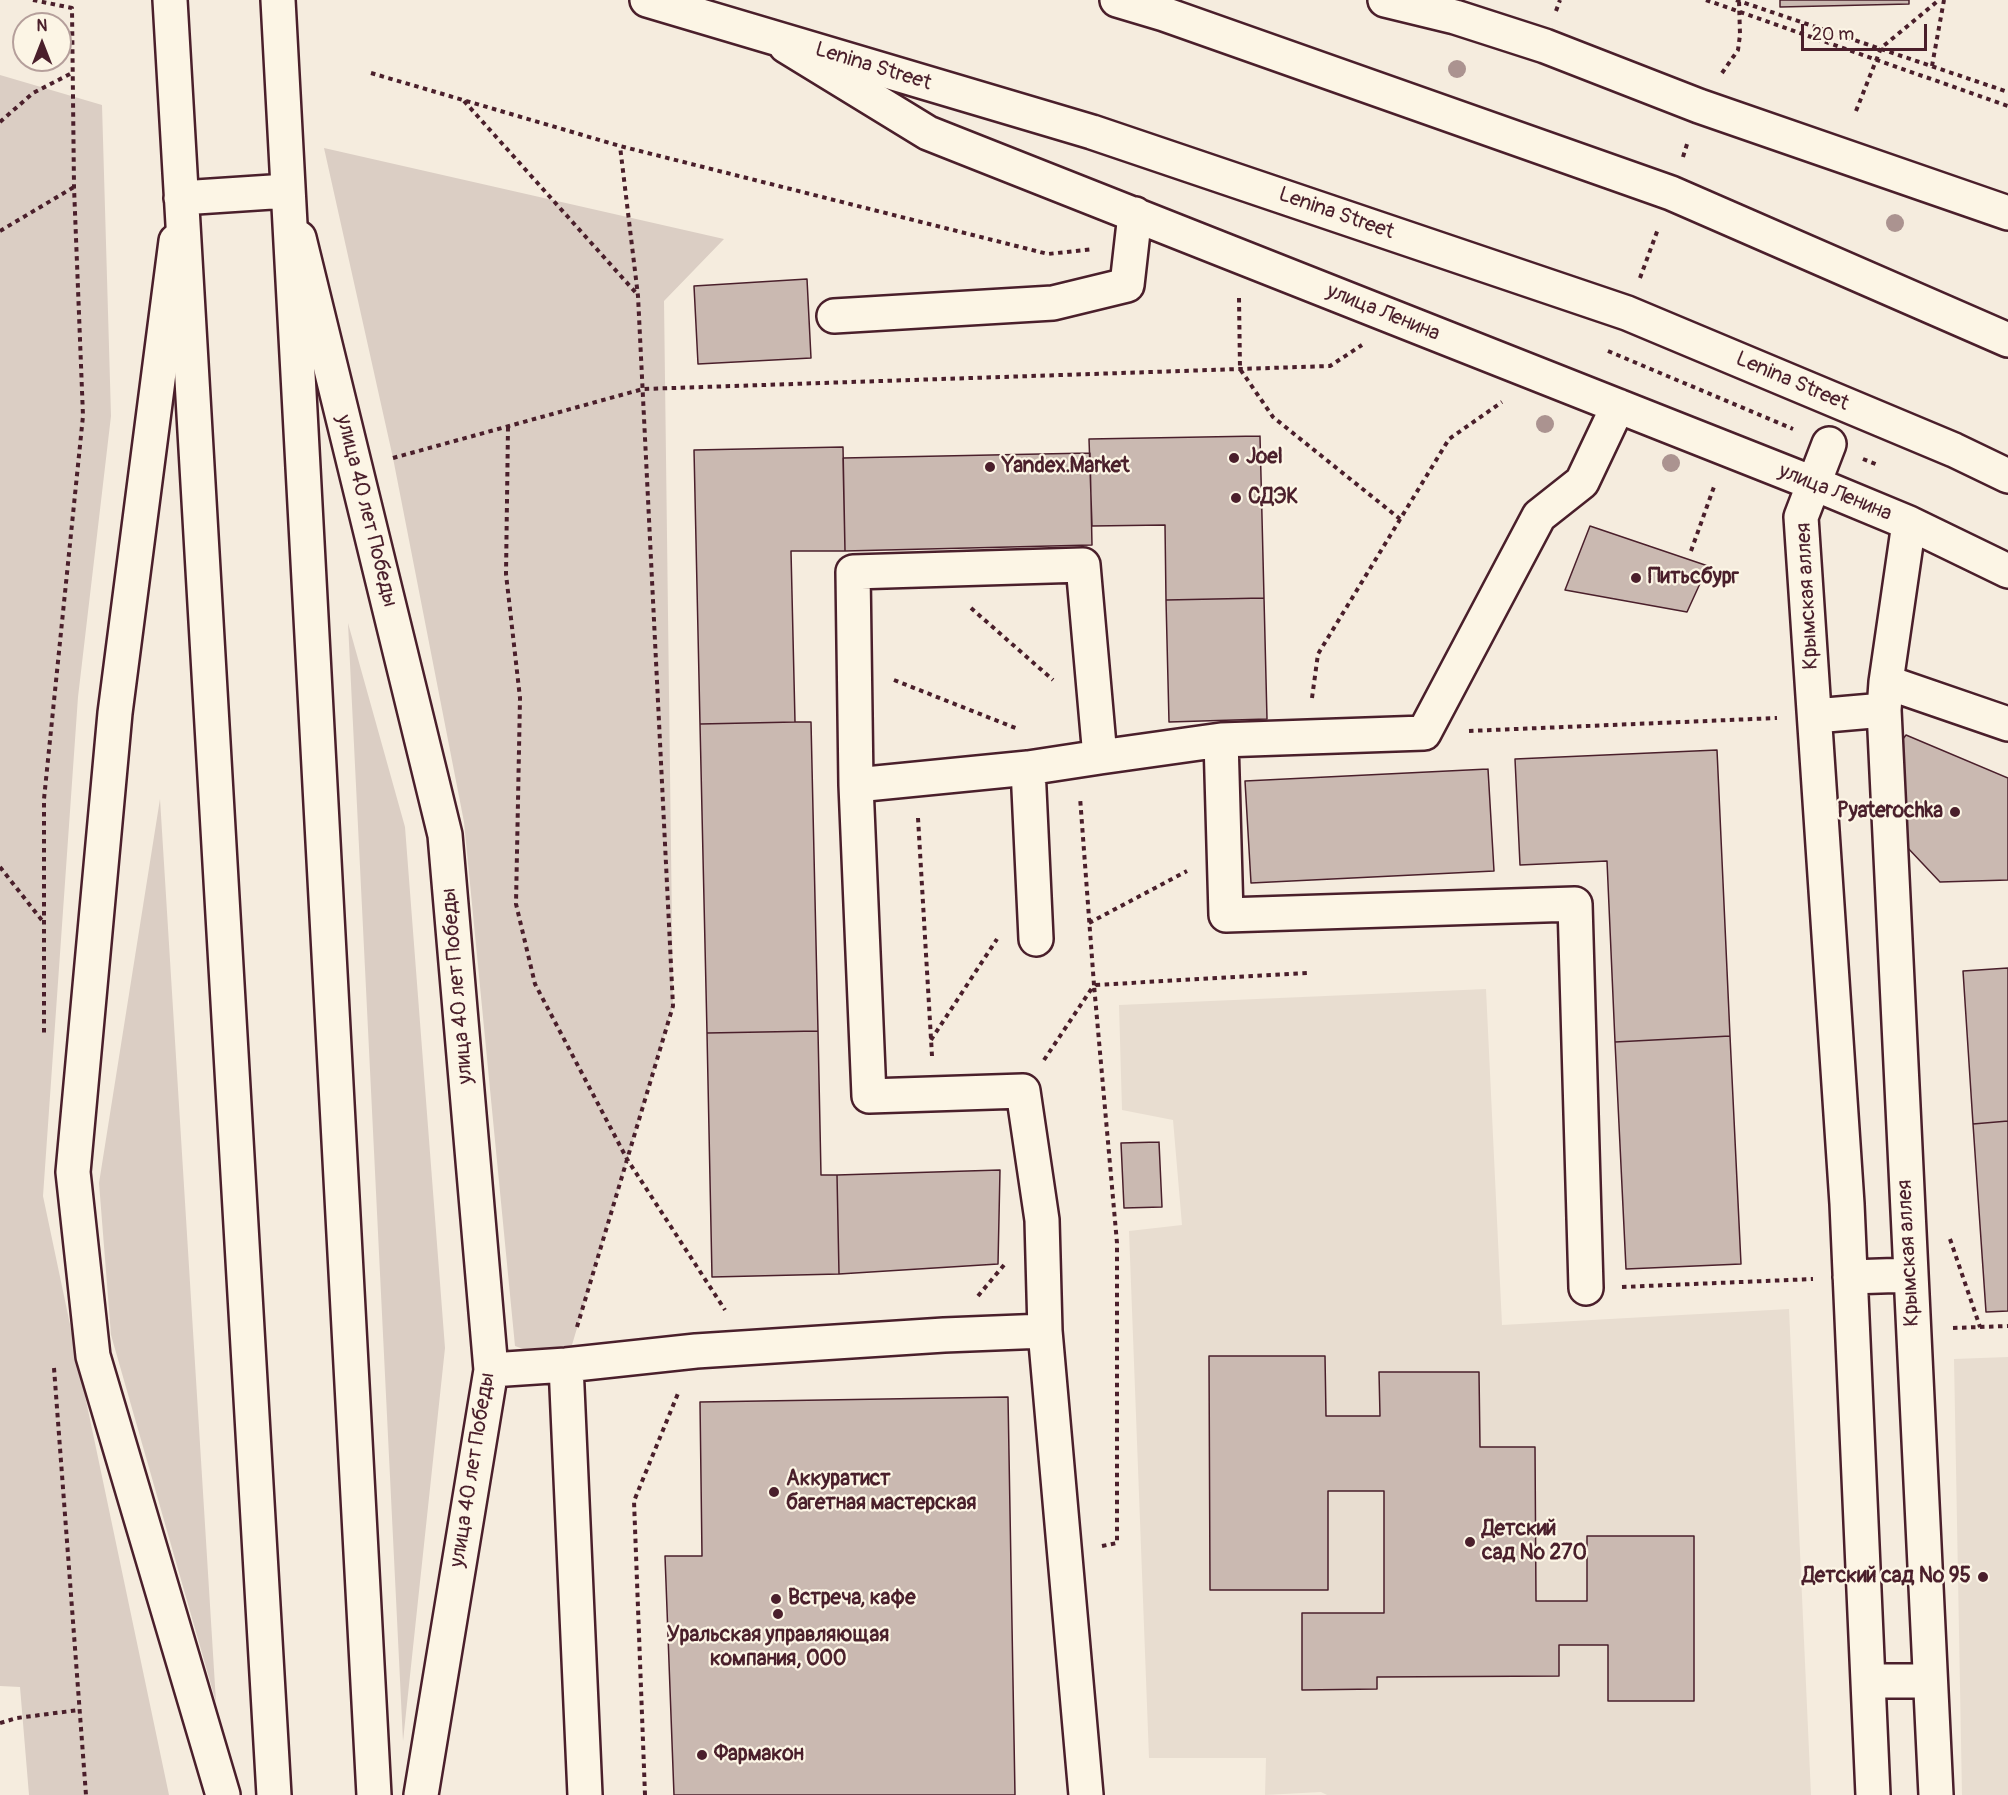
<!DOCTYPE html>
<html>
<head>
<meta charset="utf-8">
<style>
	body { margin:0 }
	#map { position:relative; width:2008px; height:1795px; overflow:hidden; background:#f5ecde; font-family:Pangolin,sans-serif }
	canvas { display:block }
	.north { position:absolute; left:12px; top:12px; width:60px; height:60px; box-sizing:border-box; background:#fcf5e5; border:2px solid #b59f9b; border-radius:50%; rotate:0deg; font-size:16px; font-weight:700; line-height:24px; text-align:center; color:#4a1f2b }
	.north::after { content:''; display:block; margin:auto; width:21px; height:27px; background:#4a1f2b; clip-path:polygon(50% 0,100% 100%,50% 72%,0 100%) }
	.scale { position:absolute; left:1801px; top:24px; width:126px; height:27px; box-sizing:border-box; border:3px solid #4a1f2b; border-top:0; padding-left:8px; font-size:18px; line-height:21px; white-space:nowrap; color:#4a1f2b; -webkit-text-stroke:4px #fcf5e5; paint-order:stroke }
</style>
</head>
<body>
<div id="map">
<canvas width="2008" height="1795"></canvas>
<div class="north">N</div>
<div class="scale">20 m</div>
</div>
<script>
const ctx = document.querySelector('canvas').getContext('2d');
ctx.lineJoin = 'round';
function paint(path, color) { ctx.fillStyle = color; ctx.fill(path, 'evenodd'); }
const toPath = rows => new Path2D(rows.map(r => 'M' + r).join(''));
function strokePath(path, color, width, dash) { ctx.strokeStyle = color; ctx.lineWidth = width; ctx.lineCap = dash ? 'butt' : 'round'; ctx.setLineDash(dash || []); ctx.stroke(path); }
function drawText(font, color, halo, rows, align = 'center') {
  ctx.font = font + ' Pangolin,sans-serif'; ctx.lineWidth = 4.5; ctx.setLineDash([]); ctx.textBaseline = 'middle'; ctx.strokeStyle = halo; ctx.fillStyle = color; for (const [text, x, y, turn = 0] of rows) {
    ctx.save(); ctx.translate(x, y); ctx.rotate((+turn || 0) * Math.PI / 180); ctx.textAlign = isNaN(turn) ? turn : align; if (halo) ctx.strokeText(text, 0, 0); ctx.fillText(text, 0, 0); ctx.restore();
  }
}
paint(toPath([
	[1486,989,1502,1325,1789,1309,1811,1795,1327,1795,1321,1792,1265,1795,1266,1758,1149,1758,1129,1231,1182,1225,1173,1120,1122,1110,1119,1005],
	[2008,1357,2008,1795,1962,1795,1954,1359]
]), '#e8ddd0');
paint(toPath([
	[0,75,102,105,111,416,78,697,43,1196,169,1795,29,1795,20,1687,0,1686],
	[324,148,724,239,664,301,673,1006,566,1365,515,1346,464,822,393,458],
	[348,623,405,827,445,1348,403,1741],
	[160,799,216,1702,111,1335,99,1183]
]), '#dbcec4');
const building = toPath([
	[1780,0,1909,0,1909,4,1780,7,1780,0],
	[807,279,811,358,698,364,694,286,807,279],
	[1260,436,1264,598,1166,600,1165,525,1092,526,1089,439,1260,436],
	[843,447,845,551,791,551,795,722,700,724,694,450,843,447],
	[1090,453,1092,545,845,551,843,458,1090,453],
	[1590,526,1708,566,1687,612,1565,590,1590,526],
	[1264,598,1267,719,1169,722,1166,600,1264,598],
	[795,722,811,722,818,1031,707,1033,700,724,795,722],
	[1906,735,2008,778,2008,880,1940,882,1906,846,1896,748,1906,735],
	[1717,750,1730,1036,1615,1042,1607,861,1520,865,1515,759,1717,750],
	[1488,769,1494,871,1251,883,1245,781,1488,769],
	[2008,968,2008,1121,1973,1124,1963,971,2008,968],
	[818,1031,821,1175,837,1175,839,1274,712,1277,707,1033,818,1031],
	[1730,1036,1741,1264,1626,1269,1615,1042,1730,1036],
	[2008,1121,2008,1311,1986,1312,1973,1124,2008,1121],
	[1159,1142,1162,1207,1124,1208,1121,1143,1159,1142],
	[1000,1170,998,1264,839,1274,837,1175,1000,1170],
	[1209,1356,1325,1356,1326,1416,1380,1416,1379,1372,1479,1372,1480,1447,1535,1447,1536,1601,1587,1601,1587,1536,1694,1536,1694,1701,1608,1701,1608,1645,1559,1645,1559,1676,1377,1677,1377,1689,1302,1690,1302,1613,1384,1613,1384,1491,1328,1491,1328,1590,1210,1590,1209,1356],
	[1008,1397,1015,1795,674,1795,665,1556,702,1556,700,1402,1008,1397]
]);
paint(building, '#cab9b1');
strokePath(building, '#4a1f2b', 1.5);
const minor = toPath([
	[1385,0,1455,17,1545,46,1699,106,2008,213],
	[786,46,928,133,1815,484,1909,523,2008,571],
	[299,238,445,835,491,1370,421,1795],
	[176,241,115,713,73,1172,93,1356,223,1795],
	[834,316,1053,303,1127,285,1135,214],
	[1829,444,1801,517,1847,1204,1873,1795],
	[1909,523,1886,682,2008,724],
	[1886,682,1884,710,1936,1795],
	[1815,716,1884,710],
	[1221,740,1226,915,1575,904,1586,1288],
	[1028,768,1036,939],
	[856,785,1028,768,1100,757],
	[1850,1277,1910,1275],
	[1045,1331,1086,1795],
	[566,1365,585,1795],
	[491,1370,566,1365,696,1351,944,1335,1045,1331,1042,1220,1023,1091,869,1096,856,785,853,572,1083,565,1100,757,1221,740,1424,733,1539,516,1582,482,1618,406],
	[1868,1681,1930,1681]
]);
const major = toPath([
	[170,0,274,1795],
	[278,0,374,1795],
	[647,0,1092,132,1627,313,1954,450,2008,476],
	[1117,0,1164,14,1671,193,2008,340],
	[181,198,287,191]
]);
strokePath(minor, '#4a1f2b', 38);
strokePath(major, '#4a1f2b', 38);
strokePath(toPath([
	[33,0,72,8,74,187,83,416,44,799,44,1034],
	[1706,0,2008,106],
	[1736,0,2008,92],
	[1556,11,1560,0],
	[1932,66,1944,0],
	[371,73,620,146,1048,254,1093,249],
	[1722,73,1738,50,1740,35,1739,0],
	[464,101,637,294],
	[1856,111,1881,48,1939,0],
	[0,122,33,93,72,73],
	[1683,157,1688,141],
	[0,231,74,187],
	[1640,278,1658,229],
	[1239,298,1240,369,1273,417,1400,519],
	[1608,351,1793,429],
	[508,427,506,574,520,698,516,904,535,984,627,1159,725,1310],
	[393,458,643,389,1330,366,1362,345],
	[1863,459,1878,465],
	[1691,551,1715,484],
	[971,608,1053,680],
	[894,680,1018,729],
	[1312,698,1318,654,1449,439,1502,402],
	[1469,731,1777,718],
	[918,818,932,1056],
	[0,867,44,923],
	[1089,923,1187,871],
	[931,1040,997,939],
	[1044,1060,1094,985,1080,797],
	[1950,1239,1980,1327],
	[1622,1287,1813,1279],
	[978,1296,1004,1265],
	[577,1327,673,1006,638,296,620,146],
	[1953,1328,2008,1326],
	[54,1368,86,1795],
	[1102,1546,1117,1543,1117,1243,1094,985,1307,973],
	[0,1723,17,1718,79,1710],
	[645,1795,634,1501,679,1391]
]), '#4a1f2b', 4, [4.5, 4.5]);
strokePath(minor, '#fcf5e5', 33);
strokePath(major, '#fcf5e5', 33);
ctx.fillStyle = '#ab9390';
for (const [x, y] of [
	[1457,69],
	[1895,223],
	[1545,424],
	[1671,463]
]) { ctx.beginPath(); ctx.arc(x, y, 9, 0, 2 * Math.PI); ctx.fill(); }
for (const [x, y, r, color] of [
	[1234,458,6,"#4a1f2b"],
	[990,467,6,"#4a1f2b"],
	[1236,498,6,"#4a1f2b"],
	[1636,578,6,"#4a1f2b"],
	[1955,812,6,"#4a1f2b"],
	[774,1492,6,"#4a1f2b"],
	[1470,1542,6,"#4a1f2b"],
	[1983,1577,6,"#4a1f2b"],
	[776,1599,6,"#4a1f2b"],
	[778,1614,6,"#4a1f2b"],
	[702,1755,6,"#4a1f2b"]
]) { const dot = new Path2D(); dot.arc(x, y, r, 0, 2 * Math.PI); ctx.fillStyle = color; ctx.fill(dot); strokePath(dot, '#fcf5e5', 2); }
drawText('21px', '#4a1f2b', '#fcf5e5', [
	["Lenina Street",873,67,17],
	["Lenina Street",1336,214,19],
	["улица Ленина",1383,313,22],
	["Lenina Street",1792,382,23],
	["улица Ленина",1835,493,22],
	["улица 40 лет Победы",366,511,76],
	["Крымская аллея",1808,596,-93],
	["улица 40 лет Победы",458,986,-95],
	["Крымская аллея",1909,1253,-93],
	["улица 40 лет Победы",473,1470,-81]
]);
drawText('bold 21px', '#4a1f2b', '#fcf5e5', [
	["Joel",1246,458],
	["Yandex.Market",1002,467],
	["СДЭК",1248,498],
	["Питьсбург",1648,578],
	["Pyaterochka",1943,812,"right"],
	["Аккуратист",786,1480],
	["багетная мастерская",786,1504],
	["Детский",1482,1530],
	["сад № 270",1482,1554],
	["Детский сад № 95",1971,1577,"right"],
	["Встреча, кафе",788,1599],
	["Уральская управляющая",778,1636,"center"],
	["компания, ООО",778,1660,"center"],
	["Фармакон",714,1755]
], 'left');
</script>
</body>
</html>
